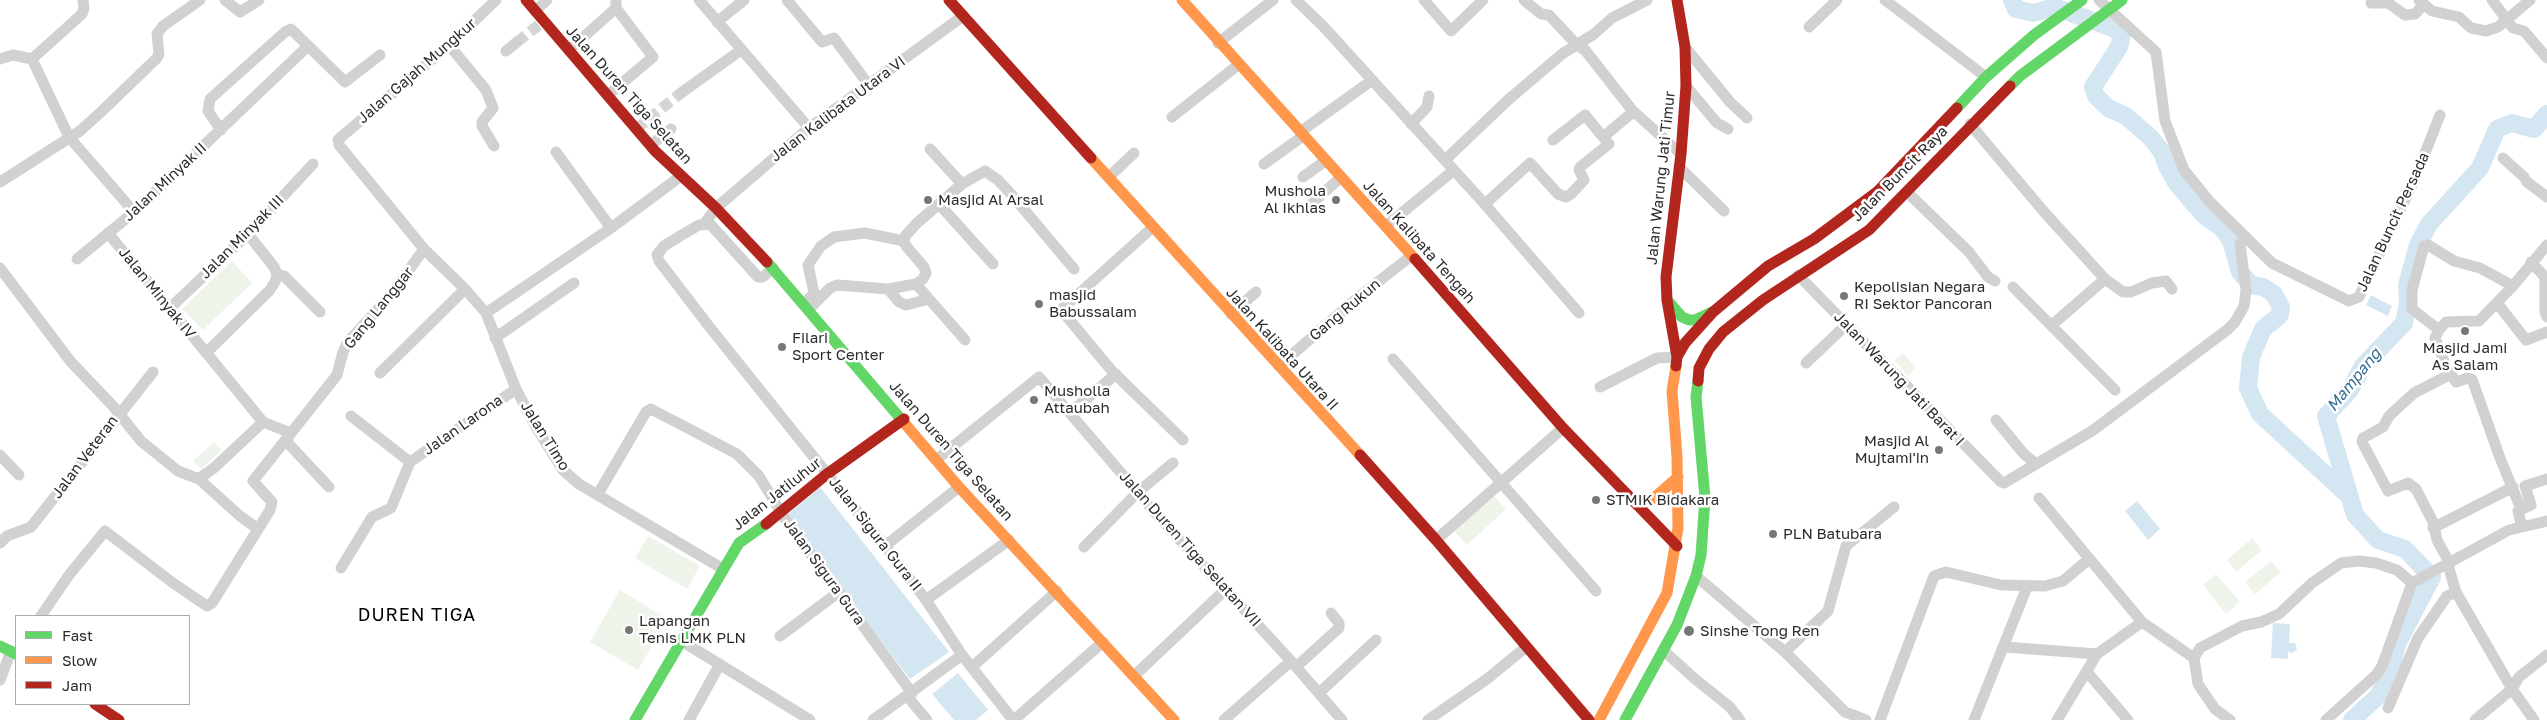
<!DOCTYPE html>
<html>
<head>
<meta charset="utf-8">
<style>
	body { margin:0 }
	#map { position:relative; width:2547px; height:720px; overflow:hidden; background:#fff; font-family:"Golos Text",sans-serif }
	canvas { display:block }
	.legend { position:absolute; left:15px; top:615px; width:175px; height:90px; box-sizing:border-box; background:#fff; border:1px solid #ababab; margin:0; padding:6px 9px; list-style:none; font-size:15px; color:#2c2c2c }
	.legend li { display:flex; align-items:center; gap:10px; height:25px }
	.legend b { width:25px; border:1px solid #ababab }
</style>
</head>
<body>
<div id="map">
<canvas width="2547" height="720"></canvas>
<ul class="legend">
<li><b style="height:6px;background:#63d668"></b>Fast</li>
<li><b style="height:6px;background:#ff974d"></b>Slow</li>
<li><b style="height:6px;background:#b3261e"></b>Jam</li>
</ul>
</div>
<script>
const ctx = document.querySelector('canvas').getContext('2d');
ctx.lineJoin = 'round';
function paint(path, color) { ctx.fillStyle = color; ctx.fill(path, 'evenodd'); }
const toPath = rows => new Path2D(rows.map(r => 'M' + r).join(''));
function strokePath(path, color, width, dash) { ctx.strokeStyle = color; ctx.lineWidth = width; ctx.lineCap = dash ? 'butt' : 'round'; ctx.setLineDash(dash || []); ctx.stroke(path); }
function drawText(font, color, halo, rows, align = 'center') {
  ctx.font = font + ' "Golos Text",sans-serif'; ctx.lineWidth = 5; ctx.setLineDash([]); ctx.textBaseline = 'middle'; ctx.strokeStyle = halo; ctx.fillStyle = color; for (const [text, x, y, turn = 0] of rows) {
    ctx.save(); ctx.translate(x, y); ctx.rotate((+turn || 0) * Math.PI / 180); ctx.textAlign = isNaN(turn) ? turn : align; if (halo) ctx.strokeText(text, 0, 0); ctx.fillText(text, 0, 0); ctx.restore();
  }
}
paint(toPath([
	[232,261,252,283,203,330,182,309],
	[1903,353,1916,368,1908,376,1894,360],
	[214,442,222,450,201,469,193,461],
	[1492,494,1506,509,1467,545,1453,530],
	[648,536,700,566,687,589,635,558],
	[2252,538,2262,550,2236,572,2227,560],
	[2271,561,2281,572,2255,594,2245,582],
	[2216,574,2240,602,2226,614,2203,585],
	[620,590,668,619,638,670,590,642]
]), '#eff4ea');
paint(toPath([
	[2371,295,2392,306,2388,316,2366,305],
	[820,487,949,652,910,679,786,516],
	[2137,501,2160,529,2148,540,2125,511],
	[2273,623,2290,624,2289,643,2295,643,2297,649,2293,653,2288,652,2288,659,2271,658],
	[958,673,988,710,976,720,954,720,932,694]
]), '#d4e6f2');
strokePath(toPath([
	[2012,0,2016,9,2034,13,2054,7,2113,28,2122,35,2119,47,2093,87,2096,96,2108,108,2126,116,2151,138,2162,152,2167,166,2176,182,2194,204,2206,217,2223,229,2231,241,2240,272,2251,285,2263,287,2274,294,2281,307,2280,315,2263,329,2251,357,2248,388,2260,414,2350,497],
	[2352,720,2379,695,2392,664,2397,644,2432,577,2405,549,2378,540,2355,515,2326,416,2350,390,2363,366,2404,323,2408,303,2407,285,2418,245,2429,224,2480,168,2497,129,2512,123,2534,129,2547,114]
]), '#d4e6f2', 18);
strokePath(toPath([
	[517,42,540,24],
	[636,129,681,93]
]), '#d5d5d5', 11, [11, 5.5]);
strokePath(toPath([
	[225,0,240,12,259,0],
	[496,0,449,45,340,138,338,140,339,145,424,249,465,289,486,313,516,389,536,427,563,470,579,484,723,569],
	[699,0,809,128],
	[787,0,822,42,834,38,868,84],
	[1296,0,1323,26,1482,201,1579,313],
	[1424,0,1451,31,1483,0],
	[1524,0,1541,14,1549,15,1577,45,1585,50,1632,110,1681,154],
	[1885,0,1986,77],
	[2099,0,2156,52,2165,121,2184,170,2210,202,2272,263,2349,301,2359,297,2414,181,2440,115],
	[2384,0,2405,15,2415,14,2424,4],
	[2419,0,2432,11,2459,17,2471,28,2486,31,2498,27,2530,0],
	[2492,0,2513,28,2524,31,2547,58],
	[2371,3,2384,3,2387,0],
	[535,11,547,0],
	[717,22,744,0],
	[1809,27,1837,0],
	[1218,43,1273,0],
	[449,45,486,90,493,108,482,122,482,126,494,146],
	[1685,47,1730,102,1747,118],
	[569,50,616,8],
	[506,51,517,42],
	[0,59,13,55,32,59,69,137,134,212],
	[32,59,82,14,84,8,83,0],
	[1686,86,1717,123,1728,129],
	[681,93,741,50],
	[608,95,653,57,616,8,616,0],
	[1172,117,1238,65],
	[1411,124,1427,107,1429,96],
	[1970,124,2045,213,2105,279,2123,292,2131,292,2152,283,2166,281,2172,289],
	[221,130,208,111,210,99,285,32,291,29,345,82,380,55],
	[1300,132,1371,81],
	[1553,140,1585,115,1603,137],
	[651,145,671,129],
	[930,149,962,184],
	[556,152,611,228],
	[2503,158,2524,177,2527,182,2547,197],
	[1445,160,1508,100,1562,54,1594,34,1612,18,1647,0],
	[1264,164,1303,136],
	[1679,167,1724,211],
	[1109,177,1134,153],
	[1303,177,1325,161],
	[0,182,80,131,102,111,157,58,159,54,157,34,163,26,200,0],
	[1907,192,1969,252,1988,277,1995,281],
	[939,204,993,264],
	[1485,204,1530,163,1558,194,1566,197,1571,194,1584,180,1579,170,1580,167,1609,144,1603,137,1633,112],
	[1308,207,1340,178],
	[704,224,716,208,809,128,963,16],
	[1386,226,1454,170],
	[1153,227,1063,308,1063,312,1112,371,1183,440],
	[108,233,263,422,291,433],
	[77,259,134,212,308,46],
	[2531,262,2545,277,2545,312,2547,317],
	[0,268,71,362,113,406,141,441,178,471,199,479,215,467,263,422],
	[773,268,763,277,758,277,710,224,699,225,680,236,664,246,657,255,659,261,708,325,885,546,926,600,962,655,1013,720],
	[277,274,284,276,320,312],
	[1798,275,2001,482,2004,483,2092,431,2227,330,2235,322,2244,306,2246,290,2240,244],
	[916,284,965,340],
	[2013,287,2115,390],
	[888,289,899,302,906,305,929,299],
	[805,303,814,293,808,265,821,246,834,237,865,233,904,241],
	[2497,303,2526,340,2547,332],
	[170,308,248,234,313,164],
	[809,309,830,288,837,285,888,289,916,284,923,279,926,273,924,267,906,246,904,241,906,235,917,223,962,184,985,171,998,180,1011,194,1074,269],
	[486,313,611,228,681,176],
	[1231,314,1256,292],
	[2052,325,2105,279],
	[2439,330,2446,322,2479,321,2513,286,2547,245],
	[495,338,574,283],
	[206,353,270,290,276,280,277,274,274,267,248,234],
	[1393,359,1596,591],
	[1806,363,1846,325],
	[1279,366,1355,300,1411,256],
	[380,373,465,289],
	[2449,375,2452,376,2456,382,2468,378,2472,379,2500,458,2521,509],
	[1600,387,1657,358,1677,357],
	[1070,413,1116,374],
	[351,416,410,462],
	[1996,420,2024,454,2035,463],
	[286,441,329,487],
	[0,455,19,475],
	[936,460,1039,377,1157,515,1291,661,1342,720],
	[199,479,240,516,258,529],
	[598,494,646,412,651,409,737,454,759,476,785,519,912,693],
	[2039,498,2142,622,2194,658],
	[2522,527,2518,511,2531,505,2525,486,2547,479],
	[2433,528,2513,487],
	[1436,540,1563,428],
	[0,543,7,536,31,527,153,372],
	[885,546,959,487],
	[1084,547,1138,492,1173,463],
	[2450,564,2437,540,2433,522,2416,489,2408,483,2388,491,2362,442,2363,438,2383,427,2389,416,2414,393,2449,375,2435,338,2439,330,2412,309,2412,290,2424,246,2428,245,2454,261,2480,268,2513,286],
	[2448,565,2456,592,2512,689,2534,720],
	[341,568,372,517,391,508,410,462,516,389],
	[1696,576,1785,652,1845,712,1866,720],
	[926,600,1009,540],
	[41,616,69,575,105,531,173,583,207,606,212,603,270,510,272,502,253,481,337,375,343,352,348,342,390,296,424,249],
	[780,636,839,592],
	[680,640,810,720],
	[2005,647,2097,654],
	[1663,650,1695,679,1730,707,1740,720],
	[1785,652,1828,611,1846,546,1894,507],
	[972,667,1057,591],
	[1296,667,1339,628,1339,623,1331,613],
	[2088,673,2128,720],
	[1134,676,1225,590],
	[0,680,11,651],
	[1319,693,1376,640],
	[907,696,927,720],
	[2388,708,2418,638,2447,596,2456,592],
	[689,720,720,664],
	[873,720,962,655],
	[1014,720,1103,642],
	[1224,720,1291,661],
	[1428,720,1487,679,1526,647],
	[1880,720,1934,576,1946,572,2001,585,2045,586,2063,581,2089,559],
	[1974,720,2027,587],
	[2057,720,2097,654,2142,622],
	[2230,720,2215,709,2198,684,2194,658,2200,648,2242,626,2261,622,2279,614,2312,583,2341,563,2359,561,2376,563,2397,570,2412,583],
	[2326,720,2377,674,2382,666,2412,583,2509,530,2547,521],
	[2475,720,2512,689,2519,677,2547,655]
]), '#d1d1d1', 11);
strokePath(toPath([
	[2010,86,2020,76,2122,0],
	[1957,108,1986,77,2034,35,2082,0],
	[767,262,906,425],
	[1667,300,1682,317,1689,320,1695,320,1712,312],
	[0,646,16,654],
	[635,720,739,543,766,524],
	[1625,720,1677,625,1696,576,1701,555,1705,498,1696,397,1698,381]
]), '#63d668', 11);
strokePath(toPath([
	[1182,0,1415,259],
	[1091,158,1360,455],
	[906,425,959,487,1174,720],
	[1635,503,1653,499,1678,477],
	[1599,720,1667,593,1678,528,1677,457,1672,391,1676,366]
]), '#ff974d', 11);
strokePath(toPath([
	[526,0,655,151,716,208,767,262],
	[949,0,1091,158],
	[1677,0,1685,47,1686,86,1681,154,1666,277,1667,300,1677,357],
	[1415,259,1563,428,1677,546],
	[1676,366,1677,357,1685,343,1713,312,1768,266,1814,239,1877,192,1957,108],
	[1698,381,1699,368,1709,349,1723,332,1763,300,1869,230,2010,86],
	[1360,455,1436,540,1589,720],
	[766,524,827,474,904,419],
	[95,704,119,720]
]), '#b3261e', 11);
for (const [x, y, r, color] of [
	[928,200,5,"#767676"],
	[1336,200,5,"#767676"],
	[1844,296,5,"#767676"],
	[1039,304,5,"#767676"],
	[2465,331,5,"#767676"],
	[782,347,5,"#767676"],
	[1034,400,5,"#767676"],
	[1939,450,5,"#767676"],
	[1596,500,5,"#767676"],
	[1773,534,5,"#767676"],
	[629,630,5,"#767676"],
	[1689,631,6,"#767676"]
]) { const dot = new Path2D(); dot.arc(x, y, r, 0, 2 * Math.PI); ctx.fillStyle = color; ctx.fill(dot); strokePath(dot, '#fff', 2); }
drawText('15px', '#2c2c2c', '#fff', [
	["Jalan Gajah Mungkur",417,71,-41],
	["Jalan Duren Tiga Selatan",629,95,48],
	["Jalan Kalibata Utara VI",838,109,-37],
	["Jalan Buncit Raya",1900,174,-45],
	["Jalan Warung Jati Timur",1661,178,-84],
	["Jalan Minyak II",165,182,-43],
	["Jalan Buncit Persada",2393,222,-65],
	["Jalan Minyak III",242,237,-45],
	["Jalan Kalibata Tengah",1419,242,48],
	["Jalan Minyak IV",157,293,51],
	["Gang Langgar",379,308,-51],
	["Gang Rukun",1345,310,-40],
	["Jalan Kalibata Utara II",1282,349,48],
	["Jalan Warung Jati Barat I",1899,379,46],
	["Jalan Larona",463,425,-35],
	["Jalan Timo",545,436,58],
	["Jalan Duren Tiga Selatan",951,451,49],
	["Jalan Veteran",85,457,-53],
	["Jalan Jatiluhur",777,494,-38],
	["Jalan Sigura Gura II",875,534,52],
	["Jalan Duren Tiga Selatan VII",1190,549,48],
	["Jalan Sigura Gura",824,572,54]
]);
drawText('15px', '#2c2c2c', '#fff', [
	["Mushola",1326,191,"right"],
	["Al Ikhlas",1326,208,"right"],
	["Masjid Al Arsal",938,200],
	["Kepolisian Negara",1854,287],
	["RI Sektor Pancoran",1854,304],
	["masjid",1049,295],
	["Babussalam",1049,312],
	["Filari",792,338],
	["Sport Center",792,355],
	["Masjid Jami",2465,348,"center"],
	["As Salam",2465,365,"center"],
	["Musholla",1044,391],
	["Attaubah",1044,408],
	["Masjid Al",1929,441,"right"],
	["Mujtami'in",1929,458,"right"],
	["STMIK Bidakara",1606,500],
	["PLN Batubara",1783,534],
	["Lapangan",639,621],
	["Tenis LMK PLN",639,638],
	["Sinshe Tong Ren",1700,631]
], 'left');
drawText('italic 16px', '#366d92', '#fff', [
	["Mampang",2354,380,-51]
]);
ctx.letterSpacing = '1px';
drawText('18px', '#000', '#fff', [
	["DUREN TIGA",417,615]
]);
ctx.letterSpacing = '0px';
</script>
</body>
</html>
